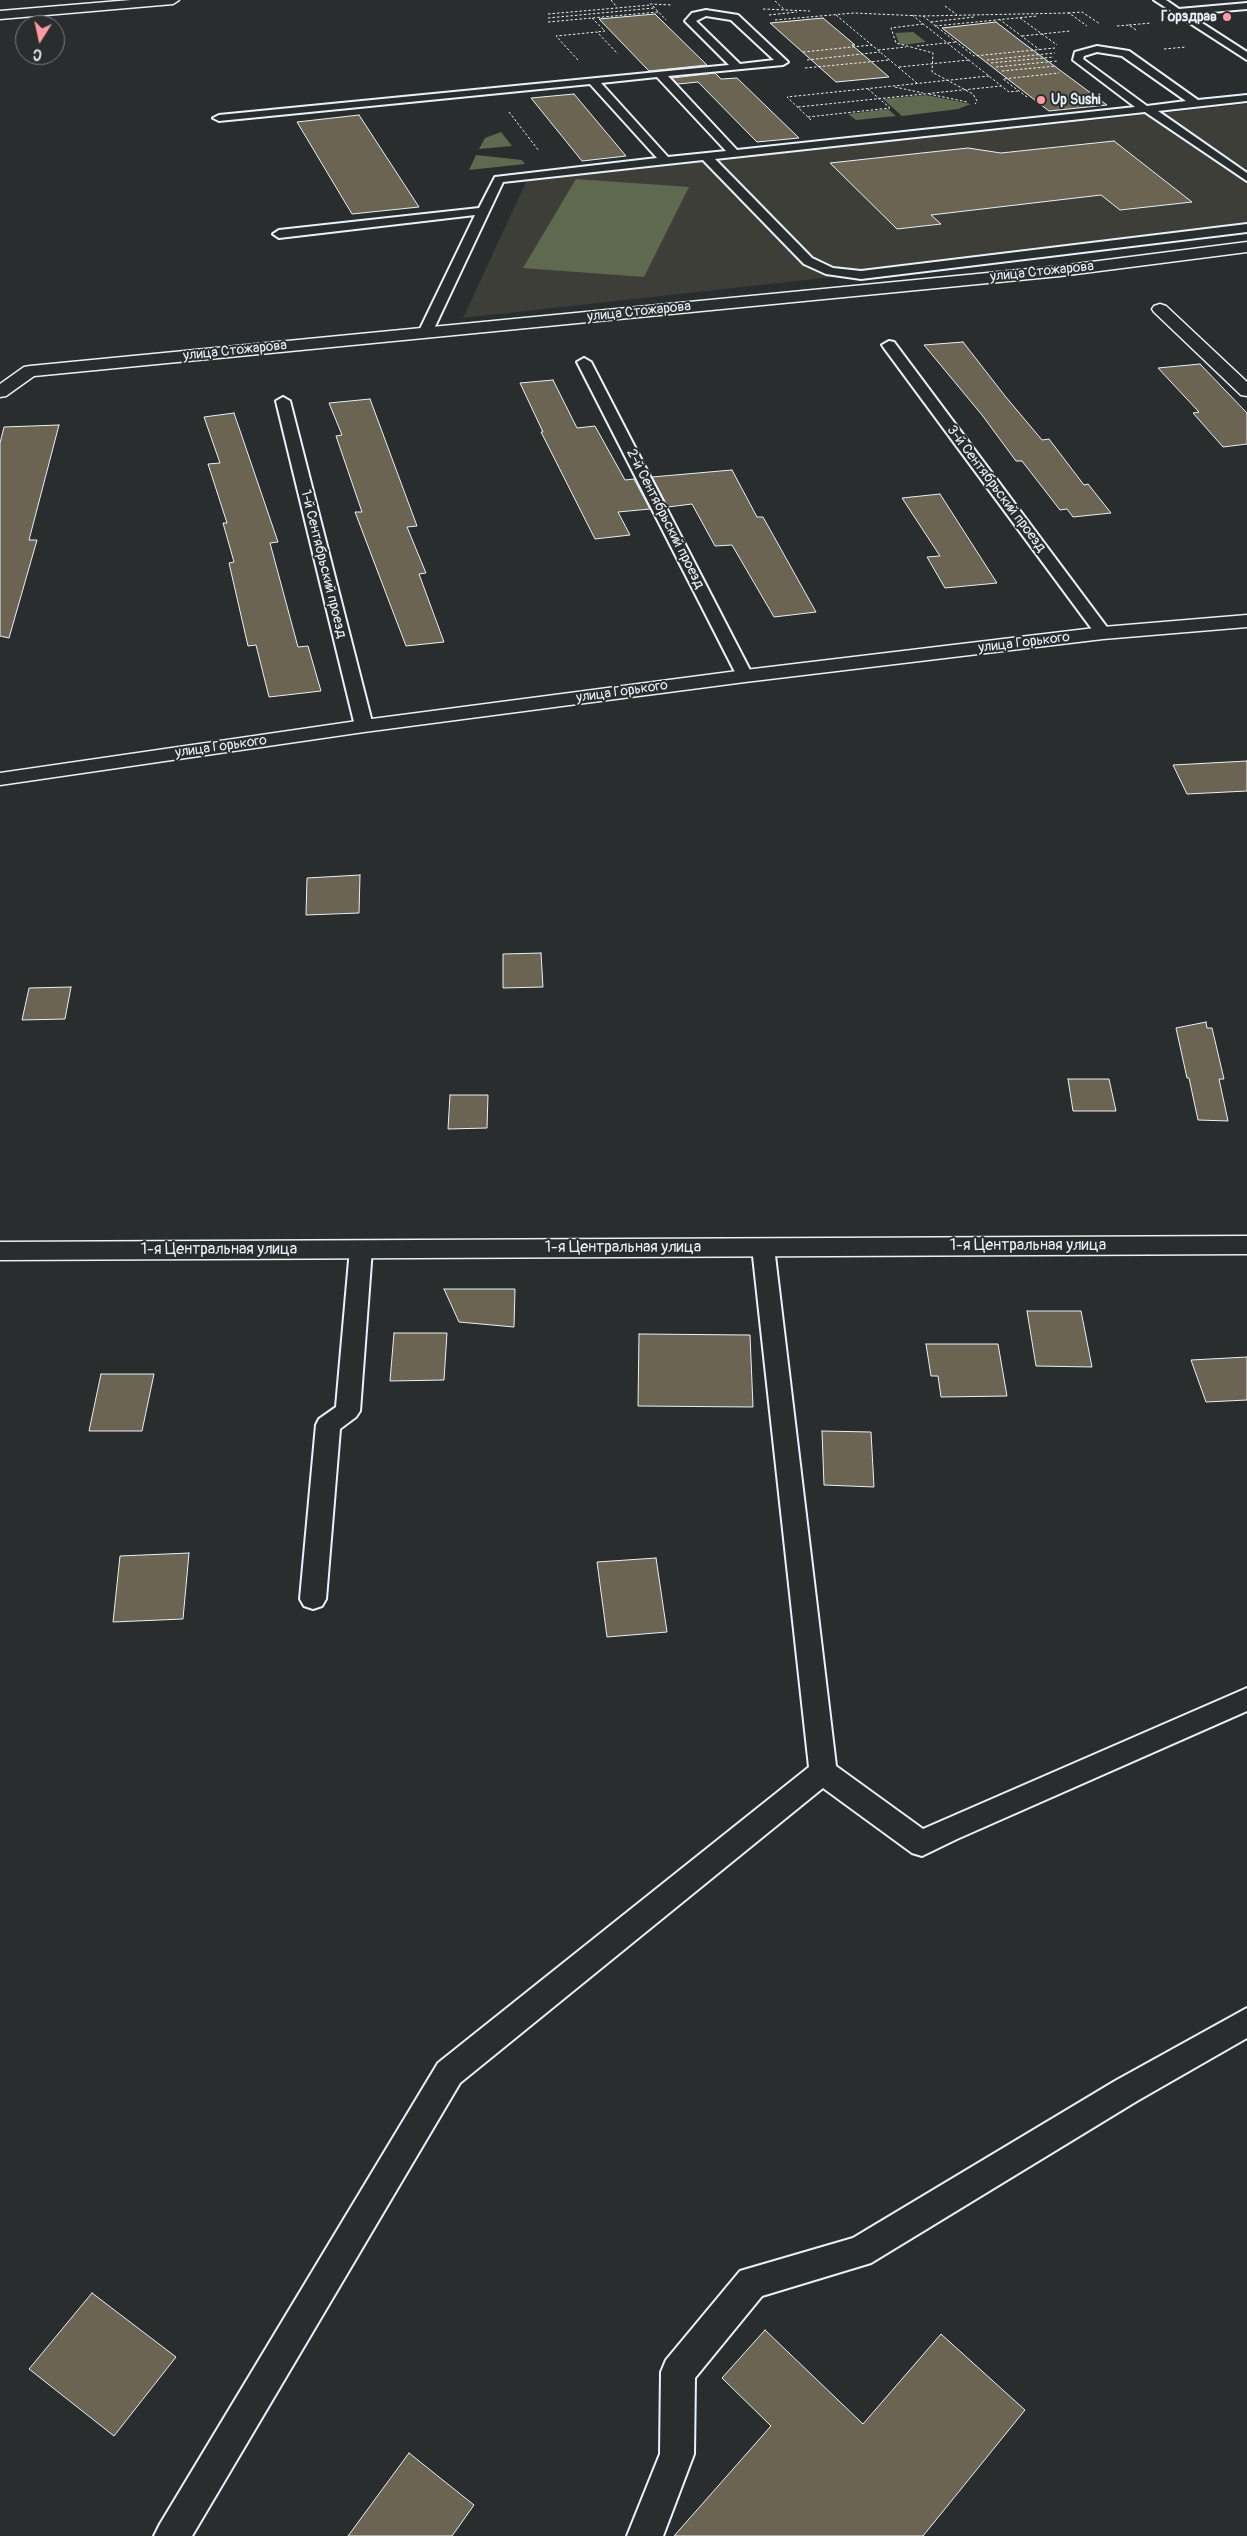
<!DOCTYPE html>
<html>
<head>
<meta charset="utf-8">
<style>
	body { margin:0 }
	#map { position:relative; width:1247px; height:2536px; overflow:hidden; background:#2a2d2e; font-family:Pangolin,sans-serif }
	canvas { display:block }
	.north { position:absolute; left:15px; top:15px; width:50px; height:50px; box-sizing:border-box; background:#2a2d2e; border:1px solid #767b7f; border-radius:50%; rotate:190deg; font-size:14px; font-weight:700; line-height:20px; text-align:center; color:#e8f1f8 }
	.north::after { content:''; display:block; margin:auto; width:18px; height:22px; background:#ff9aa2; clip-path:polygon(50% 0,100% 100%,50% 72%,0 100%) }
</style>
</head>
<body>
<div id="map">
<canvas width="1247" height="2536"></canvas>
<div class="north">С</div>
</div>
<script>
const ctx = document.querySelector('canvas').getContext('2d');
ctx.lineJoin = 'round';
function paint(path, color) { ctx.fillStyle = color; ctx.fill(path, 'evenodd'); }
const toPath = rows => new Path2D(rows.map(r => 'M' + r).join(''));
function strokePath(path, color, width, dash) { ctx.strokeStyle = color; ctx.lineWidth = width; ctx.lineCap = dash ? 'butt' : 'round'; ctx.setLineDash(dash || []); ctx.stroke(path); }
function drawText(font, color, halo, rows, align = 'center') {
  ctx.font = font + ' Pangolin,sans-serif'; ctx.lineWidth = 4; ctx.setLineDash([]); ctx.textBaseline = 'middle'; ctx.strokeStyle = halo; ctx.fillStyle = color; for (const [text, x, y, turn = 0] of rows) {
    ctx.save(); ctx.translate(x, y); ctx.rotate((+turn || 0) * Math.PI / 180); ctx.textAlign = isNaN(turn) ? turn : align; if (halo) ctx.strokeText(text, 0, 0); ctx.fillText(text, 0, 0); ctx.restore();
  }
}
paint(toPath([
	[1247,104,1247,231,463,318,527,180]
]), '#3e3e39');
paint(toPath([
	[913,32,926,42,902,45,899,43,895,33],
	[926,95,971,104,958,109,902,116,883,99],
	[888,109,896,116,856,120,848,114],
	[501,132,512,146,479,149,485,138],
	[476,155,522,160,525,164,469,170],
	[576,179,689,187,644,277,523,268]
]), '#5f6950');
const building = toPath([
	[655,14,660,19,707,65,649,71,599,19,655,14],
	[823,18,855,45,852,45,889,77,836,82,770,23,823,18],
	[996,22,1022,42,1107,105,1049,111,942,28,996,22],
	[715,73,721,79,737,78,799,138,757,142,698,82,678,84,672,78,715,73],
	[574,94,626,156,582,161,531,98,574,94],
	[359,115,419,207,352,214,297,122,359,115],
	[1114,141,1192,202,1120,210,1101,195,931,215,941,224,897,229,830,163,968,148,1001,153,1114,141],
	[963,342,1005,396,1042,440,1049,439,1084,485,1088,484,1111,513,1073,517,1067,509,1060,510,1022,461,1016,461,982,415,924,345,963,342],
	[1200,364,1247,413,1247,444,1223,447,1193,413,1199,412,1158,368,1200,364],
	[553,380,577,428,595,426,625,480,634,479,650,509,618,512,630,535,595,539,541,432,543,432,520,383,553,380],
	[370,399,417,526,407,527,426,573,419,574,444,642,406,646,355,512,362,512,336,436,342,435,329,403,370,399],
	[234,413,278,542,270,543,298,647,308,646,321,691,269,697,256,645,248,646,229,563,234,562,223,523,227,523,208,464,220,463,204,417,234,413],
	[59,425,29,540,37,540,9,638,0,636,0,443,4,427,59,425],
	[732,470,757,517,763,517,816,612,774,617,732,545,715,546,692,504,668,507,652,477,732,470],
	[940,494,997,583,945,588,927,557,940,556,902,498,940,494],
	[1247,761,1247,791,1187,794,1173,765,1247,761],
	[360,875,359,913,306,915,307,878,360,875],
	[541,953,543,987,503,988,503,954,541,953],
	[71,987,65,1019,22,1020,29,988,71,987],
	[1206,1022,1207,1028,1212,1028,1224,1079,1219,1079,1228,1121,1198,1120,1189,1078,1187,1078,1176,1028,1206,1022],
	[1068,1079,1109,1079,1116,1111,1073,1111,1068,1079],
	[450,1095,488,1095,487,1128,448,1129,450,1095],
	[444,1289,515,1289,514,1327,459,1322,444,1289],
	[1027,1311,1081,1311,1092,1367,1036,1366,1027,1311],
	[394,1333,447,1333,444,1380,390,1381,394,1333],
	[639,1334,750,1335,753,1407,638,1406,639,1334],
	[926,1344,998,1344,1007,1396,941,1397,938,1376,931,1376,926,1344],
	[1247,1357,1247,1400,1206,1402,1191,1360,1247,1357],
	[101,1374,154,1374,142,1431,89,1431,101,1374],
	[822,1431,871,1432,874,1487,824,1485,822,1431],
	[189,1553,183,1619,113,1622,120,1556,189,1553],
	[656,1558,667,1632,607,1637,597,1562,656,1558],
	[92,2293,176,2357,114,2436,29,2369,92,2293],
	[765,2330,863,2424,941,2334,1025,2410,923,2536,674,2536,771,2426,722,2378,765,2330],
	[409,2453,474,2505,452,2536,348,2536,409,2453]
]);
paint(building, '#6b6453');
strokePath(building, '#e8f1f8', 1);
const service = toPath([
	[1154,0,1166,0,1179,9,1247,3,1247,9,1188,14,1247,52,1247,60,1154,0],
	[706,10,738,15,788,62,783,65,668,76,737,150,1135,107,1073,60,1075,52,1097,46,1129,51,1198,100,1247,95,1247,101,1158,111,1247,173,1247,181,1145,112,715,159,812,258,833,268,861,271,1247,224,1247,232,861,279,826,274,804,264,703,160,503,182,432,333,425,337,418,333,475,215,279,238,273,234,279,230,479,208,495,177,657,158,590,84,219,121,213,118,219,115,729,65,685,21,692,13,706,10],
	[706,16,731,20,774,60,740,64,696,21,706,16],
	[1097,52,1122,56,1186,101,1147,106,1083,59,1084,56,1097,52],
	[657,77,726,151,668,157,601,83,657,77],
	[889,341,894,342,1109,630,1111,633,1109,636,1097,636,884,348,882,345,889,341],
	[584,358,591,362,753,676,751,680,745,681,737,676,577,362,584,358],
	[283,397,290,401,373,726,370,730,358,730,355,726,276,401,283,397],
	[763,1239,771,1242,774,1247,836,1766,923,1829,1247,1688,1247,1711,957,1839,922,1856,912,1853,823,1788,460,2083,192,2536,154,2536,160,2524,438,2063,809,1767,752,1247,755,1242,763,1239],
	[361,1241,369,1244,372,1249,360,1411,356,1417,340,1429,326,1599,322,1606,313,1609,304,1606,300,1599,316,1425,319,1419,336,1407,350,1249,353,1244,361,1241],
	[1247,2008,1247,2038,1137,2101,871,2263,762,2296,695,2378,694,2454,663,2536,627,2536,660,2454,661,2372,666,2360,740,2271,853,2238,1115,2081,1247,2008]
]);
const minor = toPath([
	[131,0,179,0,173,4,0,19,0,11,131,0],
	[1247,242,1247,252,1060,276,34,376,6,396,0,397,0,384,24,367,30,366,1060,266,1247,242],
	[1160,304,1166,306,1247,382,1247,396,1241,395,1154,312,1152,309,1154,306,1160,304],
	[1247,615,1247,627,1103,639,745,682,364,732,0,785,0,773,364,720,745,670,1103,627,1247,615],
	[1247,1236,1247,1254,0,1260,0,1242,1247,1236]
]);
strokePath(service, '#e8f1f8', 4);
strokePath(minor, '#e8f1f8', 3);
strokePath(toPath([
	[611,0,617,7],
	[775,1,785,10],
	[650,4,672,5],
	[653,6,666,20],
	[945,6,957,15],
	[763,9,810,11],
	[1068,13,1082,12,1100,24],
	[548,14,651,5],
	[769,15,797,12],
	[836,15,917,83],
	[912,15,1009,92,1018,91],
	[923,16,974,56,1055,48],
	[548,18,654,8],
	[592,18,605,31,597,32],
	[1020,18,1057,45],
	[999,19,1040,50],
	[775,20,854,13,922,16,1069,13,1087,26],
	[548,22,658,12],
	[931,22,974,17],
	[923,24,891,28,896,43,933,53,932,72,973,94,977,101,975,104],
	[1129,25,1151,23],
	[935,26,1037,16],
	[1117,26,1129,25,1136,30],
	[1022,36,1070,31],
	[917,46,956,42],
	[1164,49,1186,47],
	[878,50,906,47],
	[803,52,872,45],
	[578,60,556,36,597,32,618,54],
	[807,60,880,52],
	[987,60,1055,53],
	[991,63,1054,57],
	[899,67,969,60],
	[996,67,1057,61],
	[805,68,889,60],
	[1002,71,1056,66],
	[895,87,923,93],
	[868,89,890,108],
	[929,94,967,102],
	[1027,97,1003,79,1059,73],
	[798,107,1001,86],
	[509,112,539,151],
	[808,117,890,108],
	[811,120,787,97,989,76]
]), '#e8f1f8', 1, [2.5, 2]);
paint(service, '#2a2d2e');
paint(minor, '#2a2d2e');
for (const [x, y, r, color] of [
	[1227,17,5,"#ff9aa2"],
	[1041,100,5,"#ff9aa2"]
]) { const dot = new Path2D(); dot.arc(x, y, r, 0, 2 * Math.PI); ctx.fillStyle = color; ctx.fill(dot); strokePath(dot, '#2a2d2e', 2); }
drawText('bold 14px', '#e8f1f8', '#2a2d2e', [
	["Горздрав",1217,17],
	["Up Sushi",1051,100,"left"]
], 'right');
drawText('14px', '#e8f1f8', '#2a2d2e', [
	["улица Стожарова",1042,272,-6],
	["улица Стожарова",639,312,-6],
	["улица Стожарова",235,351,-6],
	["3-й Сентябрьский проезд",996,489,53],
	["2-й Сентябрьский проезд",665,519,63],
	["1-й Сентябрьский проезд",323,564,76],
	["улица Горького",1024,643,-7],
	["улица Горького",622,692,-8],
	["улица Горького",221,747,-8]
]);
drawText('16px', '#e8f1f8', '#2a2d2e', [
	["1-я Центральная улица",1028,1246],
	["1-я Центральная улица",623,1248],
	["1-я Центральная улица",219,1250]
]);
</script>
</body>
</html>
